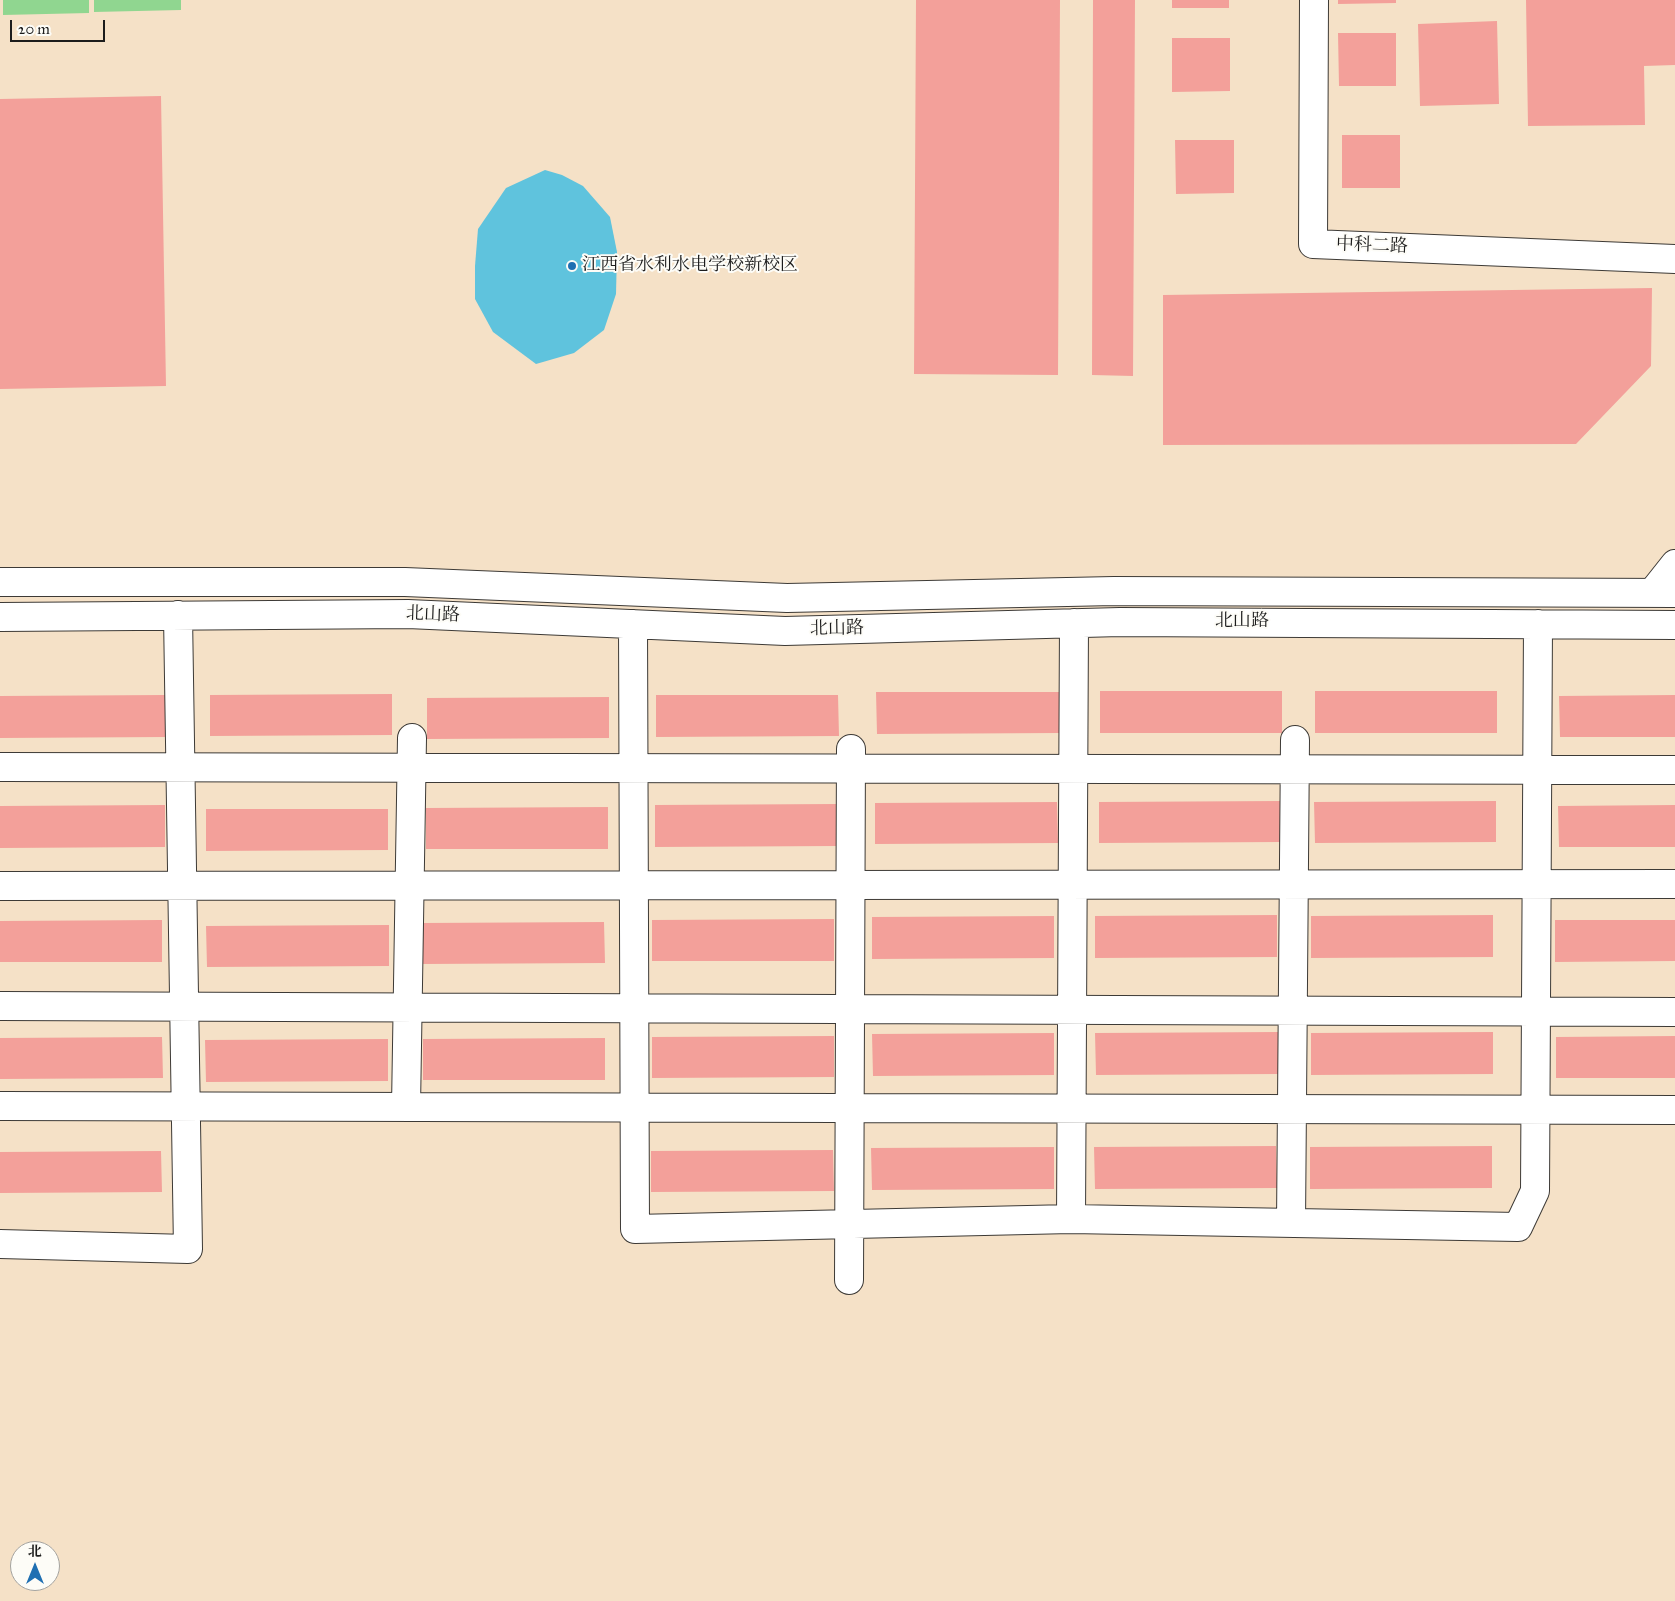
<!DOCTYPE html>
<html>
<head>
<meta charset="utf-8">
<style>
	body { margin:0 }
	#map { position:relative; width:1675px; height:1601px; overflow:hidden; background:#f5e1c7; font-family:"IM FELL Great Primer","Noto Serif SC",serif }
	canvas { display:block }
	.north { position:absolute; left:10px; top:1541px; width:50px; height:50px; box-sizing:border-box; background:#fdfcf7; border:1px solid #a3a29f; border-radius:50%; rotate:0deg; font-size:14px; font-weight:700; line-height:20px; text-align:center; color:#1c1c1c }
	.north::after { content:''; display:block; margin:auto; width:18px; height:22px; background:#1f6fb2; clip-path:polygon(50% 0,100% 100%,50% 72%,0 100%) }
	.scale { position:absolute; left:10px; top:20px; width:95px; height:22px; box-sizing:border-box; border:2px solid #1c1c1c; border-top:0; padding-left:6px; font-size:15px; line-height:18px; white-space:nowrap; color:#1c1c1c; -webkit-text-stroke:4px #fdfcf7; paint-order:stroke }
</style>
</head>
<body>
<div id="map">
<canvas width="1675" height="1601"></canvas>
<div class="north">北</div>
<div class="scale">20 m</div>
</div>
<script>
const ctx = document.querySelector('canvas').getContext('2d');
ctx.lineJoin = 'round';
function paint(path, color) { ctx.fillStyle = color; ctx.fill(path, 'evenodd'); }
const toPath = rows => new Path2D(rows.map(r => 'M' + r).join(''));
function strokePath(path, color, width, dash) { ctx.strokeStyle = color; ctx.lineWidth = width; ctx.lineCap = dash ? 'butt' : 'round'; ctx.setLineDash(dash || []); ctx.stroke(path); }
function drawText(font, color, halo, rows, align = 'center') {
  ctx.font = font + ' "IM FELL Great Primer","Noto Serif SC",serif'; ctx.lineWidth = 4; ctx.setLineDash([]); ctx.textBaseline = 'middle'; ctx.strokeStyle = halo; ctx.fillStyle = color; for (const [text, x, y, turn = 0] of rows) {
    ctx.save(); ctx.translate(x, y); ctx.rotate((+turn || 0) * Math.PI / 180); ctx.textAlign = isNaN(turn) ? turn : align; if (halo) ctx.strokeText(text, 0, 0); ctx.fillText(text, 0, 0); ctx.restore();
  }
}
paint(toPath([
	[3,0,89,0,89,13,3,15],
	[94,0,181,0,181,10,94,12]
]), '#90d690');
paint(toPath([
	[545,170,562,175,583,186,610,217,617,252,616,294,604,330,574,353,536,364,493,332,475,299,475,266,478,229,506,188]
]), '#5fc3dd');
paint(toPath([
	[916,0,1060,0,1058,375,914,374],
	[1093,0,1135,0,1133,376,1092,375],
	[1172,0,1229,0,1229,8,1172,8],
	[1338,0,1396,0,1396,3,1338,4],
	[1526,0,1675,0,1675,65,1644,66,1645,125,1528,126],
	[1497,21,1499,104,1420,106,1418,24],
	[1338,33,1396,33,1396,86,1339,86],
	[1172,38,1230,38,1230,91,1172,92],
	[161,96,166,386,0,389,0,99],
	[1342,135,1400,135,1400,188,1342,188],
	[1175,140,1234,140,1234,193,1176,194],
	[1652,288,1651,366,1576,444,1163,445,1163,295],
	[1100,691,1282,691,1282,733,1100,733],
	[1315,691,1497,691,1497,733,1315,733],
	[876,692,1059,692,1059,733,877,734],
	[392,694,392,735,210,736,210,695],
	[166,695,166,737,0,738,0,696],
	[656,695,838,695,839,736,656,737],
	[1675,695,1675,737,1560,737,1559,696],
	[609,697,609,738,427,739,427,698],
	[1281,801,1281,842,1099,843,1099,802],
	[1496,801,1496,842,1315,843,1314,802],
	[1057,802,1058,843,875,844,875,803],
	[837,804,837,846,655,847,655,805],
	[165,805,165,847,0,848,0,806],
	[1675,805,1675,847,1559,847,1558,806],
	[608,807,608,849,426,849,426,808],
	[206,809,388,809,388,850,206,851],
	[1277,915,1277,957,1095,958,1095,916],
	[1493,915,1493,957,1311,958,1311,916],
	[1054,916,1054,958,872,959,872,917],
	[834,919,834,961,652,961,652,920],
	[162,920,162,962,0,962,0,921],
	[1555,920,1675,920,1675,961,1555,962],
	[604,922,605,963,422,964,422,923],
	[389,925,389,966,207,967,206,926],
	[1278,1032,1278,1074,1096,1075,1095,1033],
	[1493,1032,1493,1074,1311,1075,1311,1033],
	[1054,1033,1054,1075,873,1076,872,1034],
	[834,1036,834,1077,652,1078,652,1037],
	[1675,1036,1675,1078,1556,1078,1556,1037],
	[162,1037,163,1078,0,1079,0,1038],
	[605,1038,605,1080,423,1080,423,1039],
	[388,1039,388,1081,206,1082,205,1040],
	[1276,1146,1277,1188,1095,1189,1094,1147],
	[1492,1146,1492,1188,1310,1189,1310,1147],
	[1054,1147,1054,1189,872,1190,871,1148],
	[833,1150,834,1191,651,1192,651,1151],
	[161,1151,162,1192,0,1193,0,1152]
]), '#f3a09a');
const minor = toPath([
	[1314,0,1313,244,1675,259],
	[0,582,405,582,787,598,1114,591,1675,593],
	[1652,593,1675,564],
	[0,617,408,614,785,631,1120,622,1675,625],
	[633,624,635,1229,1071,1219,1518,1227,1535,1191,1538,624],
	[0,767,1675,770],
	[0,886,1675,884],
	[0,1006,1675,1012],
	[0,1106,1675,1110],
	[406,1107,412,738],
	[1071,1219,1074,623],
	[1291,1223,1295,740],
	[0,1244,188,1249,178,615],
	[849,1280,851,749]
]);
strokePath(minor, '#3d3a36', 30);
strokePath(minor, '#fff', 28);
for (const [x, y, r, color] of [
	[572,266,5,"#1f6fb2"]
]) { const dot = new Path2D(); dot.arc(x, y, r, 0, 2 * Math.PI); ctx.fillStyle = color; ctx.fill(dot); strokePath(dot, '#fdfcf7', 2); }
drawText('18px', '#1c1c1c', '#fdfcf7', [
	["中科二路",1372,246,2],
	["北山路",433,615,2],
	["北山路",1242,622],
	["北山路",837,629,-1]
]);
drawText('18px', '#1c1c1c', '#fdfcf7', [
	["江西省水利水电学校新校区",582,266]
], 'left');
</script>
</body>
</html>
